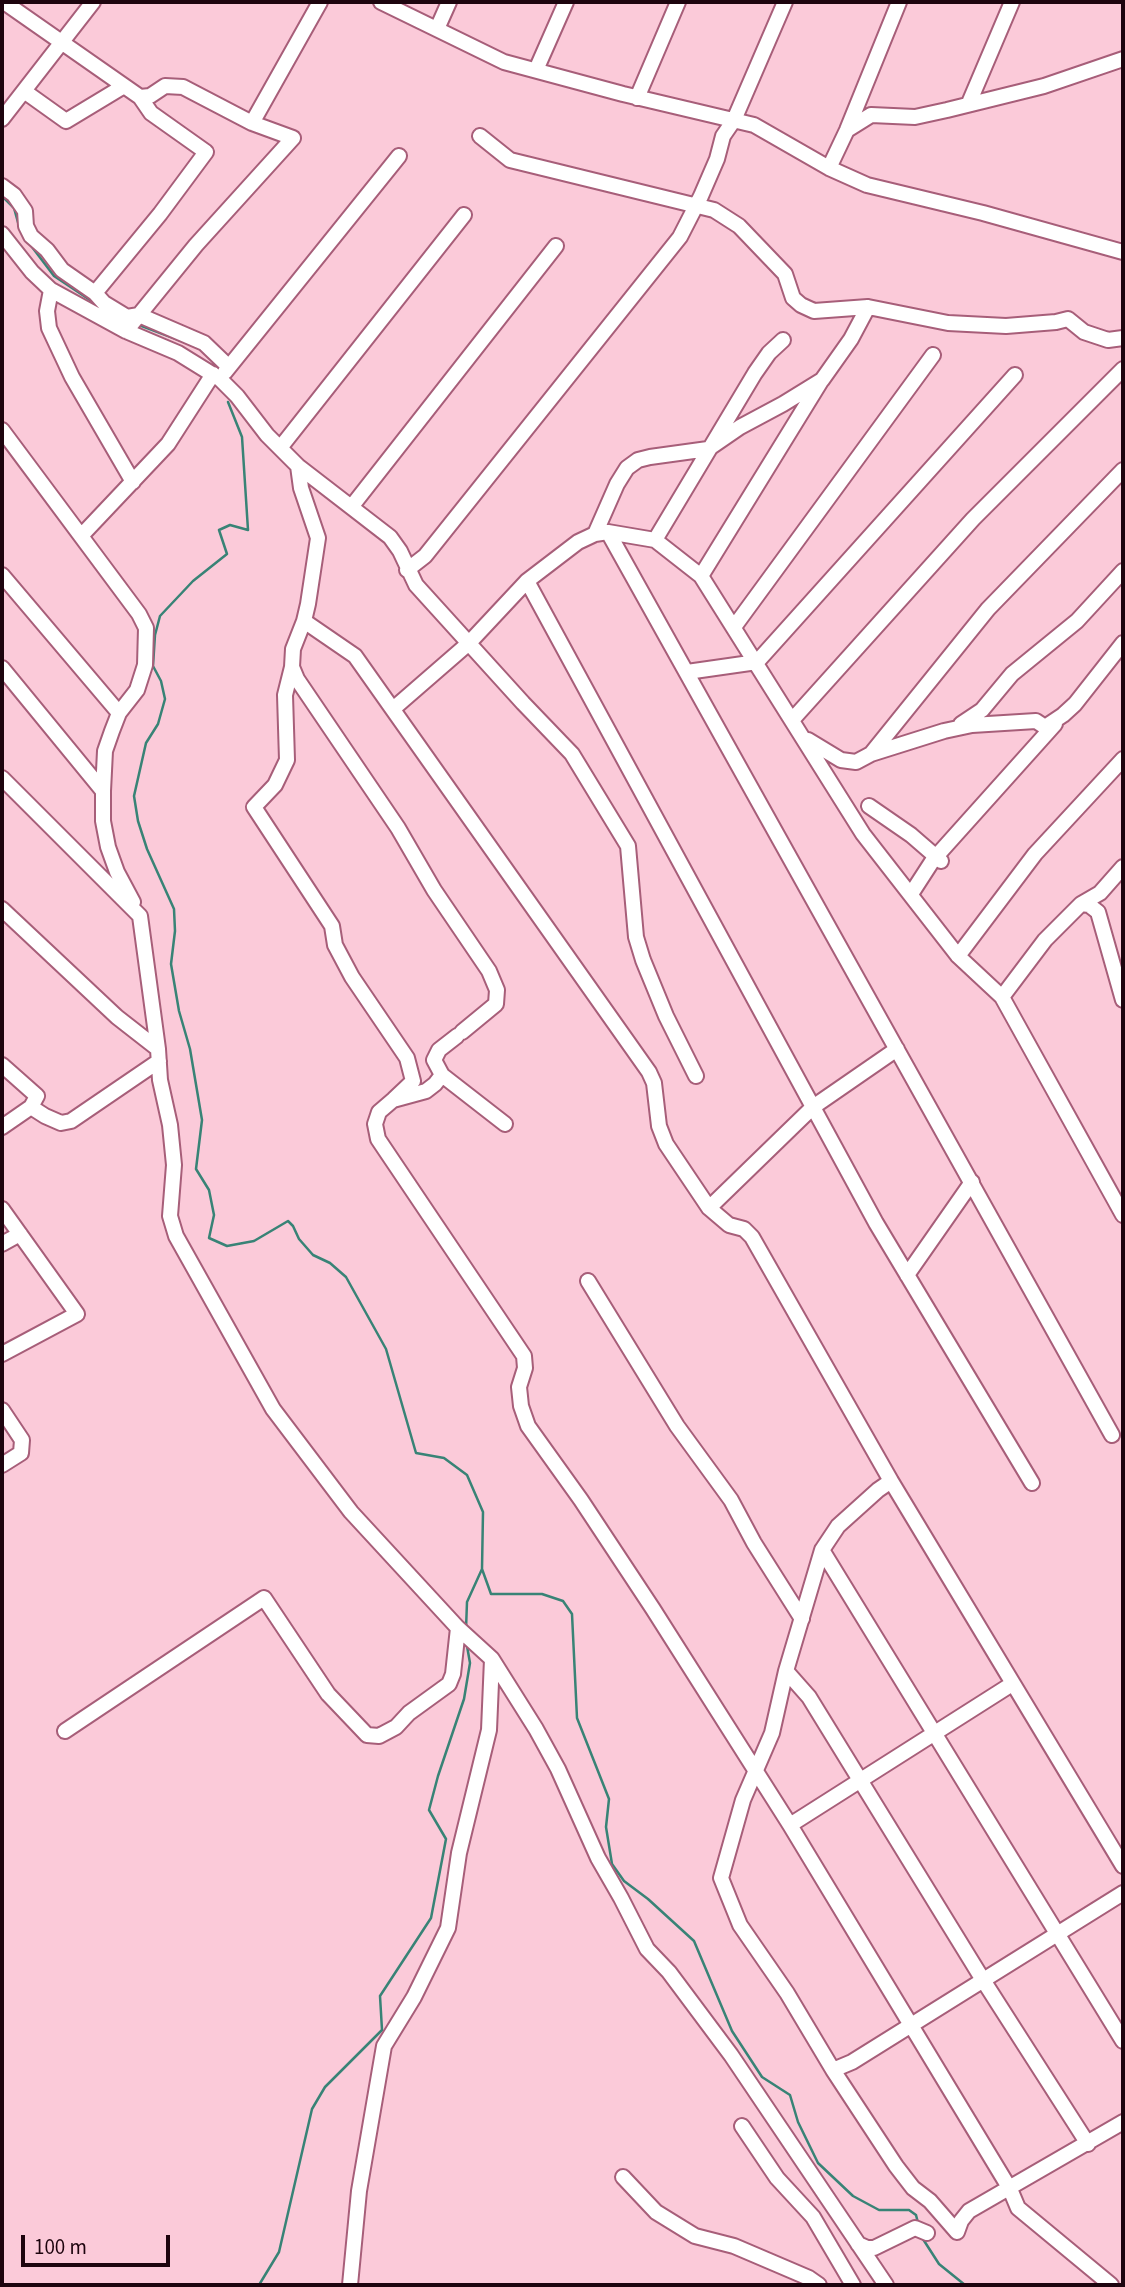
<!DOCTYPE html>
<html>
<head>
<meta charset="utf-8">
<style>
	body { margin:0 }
	#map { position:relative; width:1125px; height:2287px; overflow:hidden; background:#fbcad9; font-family:"Source Sans 3",sans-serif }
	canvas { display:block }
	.frame { position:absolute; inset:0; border:4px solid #1d040e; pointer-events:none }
	.scale { position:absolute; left:21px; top:2235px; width:149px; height:32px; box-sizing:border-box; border:4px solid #1d040e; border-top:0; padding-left:9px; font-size:21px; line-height:24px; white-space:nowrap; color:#1d040e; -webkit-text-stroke:5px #fbcad9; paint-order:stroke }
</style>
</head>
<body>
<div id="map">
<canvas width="1125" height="2287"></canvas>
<div class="frame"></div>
<div class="scale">100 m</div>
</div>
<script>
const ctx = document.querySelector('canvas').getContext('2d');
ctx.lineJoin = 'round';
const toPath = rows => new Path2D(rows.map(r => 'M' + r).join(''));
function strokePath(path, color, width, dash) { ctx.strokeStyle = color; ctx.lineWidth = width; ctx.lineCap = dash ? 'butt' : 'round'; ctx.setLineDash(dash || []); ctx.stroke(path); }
strokePath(toPath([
	[2,196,14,208,19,226],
	[29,243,54,276,96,304],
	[139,325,192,345],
	[228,402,242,437,248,530,230,525,219,530,227,554,193,581,160,616,155,635,153,666,161,681,165,699,158,724,146,743,134,796,138,821,147,849,174,909,175,931,171,964,179,1011,190,1049,202,1120,196,1169,209,1190,214,1215,209,1238,227,1246,254,1241,288,1221,293,1226,299,1239,313,1255,330,1263,346,1277,386,1349,416,1453,444,1458,467,1475,483,1512,482,1569,491,1594,542,1594,563,1601,572,1614,577,1718,609,1799,606,1827,612,1864,624,1881,648,1899,694,1941,732,2031,762,2077,790,2095,798,2122,818,2163,853,2196,879,2210,909,2210,916,2215,918,2223],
	[466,1629,467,1602,482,1569],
	[921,2236,939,2264,965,2285],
	[259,2285,279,2252,312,2109,325,2087,382,2030,380,1996,431,1918,446,1839,429,1810,438,1776,464,1699,470,1663,467,1646]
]), '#388376', 2.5);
const minor = toPath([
	[4,2,140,97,150,96,165,86,183,87,252,123,293,138,196,245,126,331],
	[381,2,504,62,623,94,754,125,829,168,867,185,983,213,1123,252],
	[437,29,449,2],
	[536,70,566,2],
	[24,91,66,121,124,86],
	[637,98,678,2],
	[969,103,1012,2],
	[2,119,93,2],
	[252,123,320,2],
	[847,130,871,115,915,117,947,110,1044,86,1123,59],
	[480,136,510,160,714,210,739,226,785,274,793,298,801,305,814,311,868,307,948,323,1006,326,1056,322,1068,319,1084,332,1108,340,1123,338],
	[829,168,847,130,899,2],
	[2,186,14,195,25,211,26,226,31,236,47,250,62,270,95,293,104,303,127,317,139,315,204,343,229,367],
	[2,234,32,272,51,290,126,331,178,353,220,379,237,396,267,435,298,466,390,537,400,551,416,585,523,703,572,754,628,846,636,937,643,960,666,1016,696,1076],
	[51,290,47,311,49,328,72,377,133,482],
	[95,293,160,214,206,152,151,113,140,97],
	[225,372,399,156],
	[2,430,139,614,146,628,145,665,137,690,119,713,112,731,105,751,103,791,103,821,108,847,117,872,133,902],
	[280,448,464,215],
	[298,466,301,488,318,538,308,604,304,621,293,649,292,667,297,679,398,828,434,890,489,971,497,990,496,1004,462,1032],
	[352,506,556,246],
	[608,532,1112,1435],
	[595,534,617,484,627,468,638,460,650,457,708,449,740,427,783,404,822,380,851,339,868,307],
	[81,536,168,444,213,374],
	[655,540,755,373,769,353,783,340],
	[407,570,425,556,680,237,701,196,717,159,723,136,734,120,785,2],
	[2,575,119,713],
	[701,576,821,381],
	[527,581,876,1223,1032,1483],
	[304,621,355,656,649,1072,654,1083,659,1126,666,1144,709,1208,729,1225,744,1229,752,1237,891,1481,1123,1866],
	[734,627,933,355],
	[292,667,285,695,287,760,275,785,254,807,332,926,335,945,352,977,407,1058,413,1081,394,1099],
	[2,668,103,791],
	[687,672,757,662,1015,375],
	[393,709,469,643,527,581,578,542,595,534,608,532,655,540,701,576,863,834,958,956,1002,997,1123,1215],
	[793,719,973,519,1123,369],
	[961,724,982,710,1012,674,1077,621,1123,571],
	[808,740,841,760,856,762,871,754,944,731,972,725,1036,721,1045,727,1063,715,1075,704,1123,643],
	[871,754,988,609,1123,470],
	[2,778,140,916,158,1049,160,1080,170,1125,174,1165,170,1216,176,1236,273,1409,351,1512,458,1628,492,1659,536,1729,558,1769,598,1858,621,1898,647,1949,669,1972,731,2055,886,2285],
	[869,806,911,835,941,861],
	[911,894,933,860,1055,724],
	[1081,904,1089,905,1098,912,1123,1000],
	[2,909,117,1017,158,1049],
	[958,956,1035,854,1123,759],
	[1002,997,1045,940,1081,904,1100,893,1123,867],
	[457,1036,439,1050,434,1060,442,1075,435,1084,426,1091,393,1100,379,1112,375,1124,378,1139,524,1356,525,1368,519,1387,521,1406,528,1426,581,1500,653,1609,790,1825,1010,2189,1018,2208,1111,2285],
	[2,1065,37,1096,31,1107,2,1127],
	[442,1075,505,1124],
	[31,1107,45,1116,61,1123,71,1121,159,1061],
	[709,1208,813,1107,897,1049],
	[2,1209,77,1314,2,1354],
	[2,1244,20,1234],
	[907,1275,972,1182],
	[588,1281,677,1426,731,1500,754,1543,802,1619],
	[2,1410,22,1440,21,1453,2,1465],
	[891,1481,878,1490,838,1526,822,1550,786,1671,772,1733,743,1800,721,1878,740,1925,787,1993,833,2070,896,2166,913,2188,930,2201,957,2232,961,2221,969,2211,1123,2122],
	[822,1550,1123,2041],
	[786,1671,809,1697,983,1980,1088,2144],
	[65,1731,264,1598,328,1694,367,1735,379,1736,396,1727,409,1713,449,1684,453,1674,458,1628],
	[790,1825,1012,1684],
	[833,2070,852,2062,1123,1893],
	[742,2126,777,2178,813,2217,853,2285],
	[623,2177,656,2212,695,2236,734,2246,809,2278,819,2285],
	[858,2244,867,2248,874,2248,915,2228,927,2233],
	[350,2285,359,2191,384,2046,414,1997,448,1928,459,1853,489,1730,492,1659]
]);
strokePath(minor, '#a75e79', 18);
strokePath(minor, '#fff', 14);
</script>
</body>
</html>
